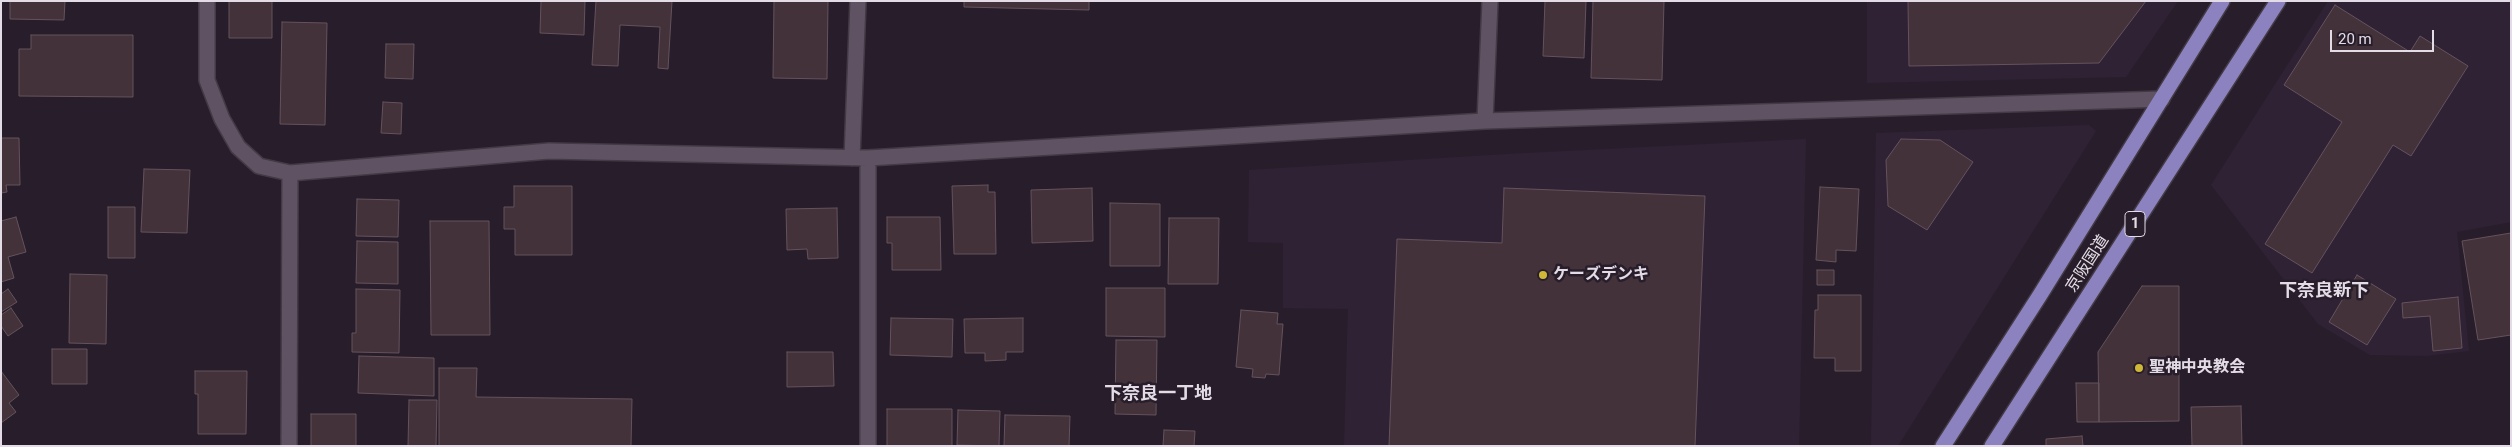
<!DOCTYPE html>
<html>
<head>
<meta charset="utf-8">
<style>
	body { margin:0 }
	#map { position:relative; width:2512px; height:447px; overflow:hidden; background:#281e2b; font-family:Roboto,sans-serif }
	canvas { display:block }
	.frame { position:absolute; inset:0; border:2px solid #e3dce6; pointer-events:none }
	.scale { position:absolute; left:2330px; top:30px; width:104px; height:22px; box-sizing:border-box; border:2px solid #e3dce6; border-top:0; padding-left:6px; font-size:15px; line-height:18px; white-space:nowrap; color:#e3dce6; -webkit-text-stroke:4px #281e2b; paint-order:stroke }
</style>
</head>
<body>
<div id="map">
<canvas width="2512" height="447"></canvas>
<div class="frame"></div>
<div class="scale">20 m</div>
</div>
<script>
const ctx = document.querySelector('canvas').getContext('2d');
ctx.lineJoin = 'round';
function paint(path, color) { ctx.fillStyle = color; ctx.fill(path, 'evenodd'); }
const toPath = rows => new Path2D(rows.map(r => 'M' + r).join(''));
function strokePath(path, color, width, dash) { ctx.strokeStyle = color; ctx.lineWidth = width; ctx.lineCap = dash ? 'butt' : 'round'; ctx.setLineDash(dash || []); ctx.stroke(path); }
function drawText(font, color, halo, rows, align = 'center') {
  ctx.font = font + ' Roboto,"Noto Sans JP",sans-serif'; ctx.lineWidth = 5; ctx.setLineDash([]); ctx.textBaseline = 'middle'; ctx.strokeStyle = halo; ctx.fillStyle = color; for (const [text, x, y, turn = 0] of rows) {
    ctx.save(); ctx.translate(x, y); ctx.rotate((+turn || 0) * Math.PI / 180); ctx.textAlign = isNaN(turn) ? turn : align; if (halo) ctx.strokeText(text, 0, 0); ctx.fillText(text, 0, 0); ctx.restore();
  }
}
paint(toPath([
	[1867,1,2178,1,2126,77,1867,83],
	[2328,1,2511,1,2511,222,2457,232,2469,351,2426,356,2370,355,2318,324,2211,185],
	[2089,125,2096,131,1898,446,1871,446,1876,133],
	[1806,139,1799,446,1344,446,1348,309,1283,308,1283,243,1248,242,1249,170,1507,154]
]), '#302235');
const building = toPath([
	[10,1,65,1,64,20,10,19,10,1],
	[229,1,272,1,272,38,229,38,229,1],
	[541,1,585,1,584,35,540,33,541,1],
	[596,1,672,1,668,69,658,68,660,27,620,25,618,66,592,65,596,1],
	[774,1,828,1,827,79,773,78,774,1],
	[964,1,1089,1,1089,10,964,7,964,1],
	[1545,1,1586,1,1584,58,1543,56,1545,1],
	[1593,1,1664,1,1662,80,1591,78,1593,1],
	[1908,1,2146,1,2099,63,1909,66,1908,1],
	[2335,5,2410,52,2420,36,2468,66,2411,156,2393,145,2312,273,2265,244,2342,122,2284,85,2335,5],
	[282,22,327,23,325,125,280,124,282,22],
	[31,35,133,35,133,97,19,96,19,49,31,49,31,35],
	[386,44,414,44,413,79,385,78,386,44],
	[383,102,402,103,401,134,381,133,383,102],
	[1,138,19,138,20,185,6,185,7,192,1,193,1,138],
	[1901,139,1940,140,1973,162,1927,230,1888,206,1886,160,1901,139],
	[144,169,190,170,187,233,141,232,144,169],
	[988,185,988,192,995,192,996,254,954,254,952,186,988,185],
	[514,186,572,186,572,255,515,255,515,229,504,229,504,207,514,207,514,186],
	[1820,187,1859,189,1856,251,1836,250,1836,262,1816,260,1820,187],
	[1092,188,1093,241,1032,243,1031,190,1092,188],
	[1504,188,1705,196,1695,446,1389,446,1397,239,1502,243,1504,188],
	[357,199,399,200,398,237,356,236,357,199],
	[1110,203,1160,204,1160,266,1110,266,1110,203],
	[108,207,135,207,135,258,108,258,108,207],
	[837,208,838,258,808,259,807,249,787,250,786,209,837,208],
	[16,217,26,252,8,257,14,278,1,282,1,221,16,217],
	[887,217,940,217,941,270,892,270,892,243,887,243,887,217],
	[1169,218,1219,218,1218,284,1168,284,1169,218],
	[430,221,489,221,490,335,431,335,430,221],
	[2511,233,2511,335,2478,340,2462,241,2511,233],
	[357,241,398,242,398,284,356,283,357,241],
	[1817,270,1834,270,1834,285,1817,285,1817,270],
	[70,274,107,275,106,344,69,343,70,274],
	[2357,275,2396,299,2367,345,2329,322,2357,275],
	[2142,286,2179,286,2179,421,2099,422,2098,352,2142,286],
	[1106,288,1165,288,1165,337,1106,336,1106,288],
	[8,289,17,302,1,312,1,294,8,289],
	[356,289,400,290,399,353,352,352,352,333,356,333,356,289],
	[1818,295,1861,295,1861,371,1835,371,1835,358,1814,358,1815,310,1818,310,1818,295],
	[2458,297,2462,348,2433,351,2430,316,2403,318,2402,303,2458,297],
	[11,308,23,326,8,336,1,326,1,315,11,308],
	[1241,310,1278,313,1277,324,1283,324,1279,375,1266,374,1265,378,1252,377,1253,369,1236,367,1241,310],
	[891,318,953,319,952,357,890,355,891,318],
	[1023,318,1023,352,1006,352,1006,360,985,361,985,353,965,353,964,319,1023,318],
	[1116,340,1157,340,1156,415,1115,414,1116,340],
	[52,349,87,349,87,384,52,384,52,349],
	[787,352,833,352,834,386,787,387,787,352],
	[359,356,434,358,434,396,358,393,359,356],
	[439,368,477,368,476,397,632,399,631,446,439,446,439,368],
	[1,371,19,395,9,403,16,412,1,423,1,371],
	[195,371,247,371,246,434,198,434,198,394,195,394,195,371],
	[2076,383,2099,383,2099,422,2077,422,2076,383],
	[409,400,437,400,436,446,408,446,409,400],
	[2241,406,2242,446,2192,446,2191,407,2241,406],
	[887,409,952,409,952,446,887,446,887,409],
	[958,410,1000,411,999,446,957,445,958,410],
	[311,414,356,414,356,446,311,446,311,414],
	[1005,415,1070,416,1069,446,1004,446,1005,415],
	[1164,430,1195,431,1194,446,1163,446,1164,430],
	[2082,436,2083,446,2046,446,2046,439,2082,436]
]);
paint(building, '#44323b');
strokePath(building, '#65525c', 1);
const minor = toPath([
	[207,1,207,80,222,119,238,147,259,166,290,173,549,151,868,158,1485,121,2162,99],
	[1485,121,1490,1],
	[852,158,858,1],
	[868,158,868,446],
	[289,446,290,173]
]);
const trunk = toPath([
	[1943,446,2040,295,2222,1],
	[1992,446,2278,1]
]);
strokePath(minor, '#433a46', 18);
strokePath(trunk, '#433a46', 18);
strokePath(minor, '#5f5363', 15);
strokePath(trunk, '#8b82bf', 15);
for (const [x, y, r, color] of [
	[1543,275,5,"#cfb837"],
	[2139,368,5,"#cfb837"]
]) { const dot = new Path2D(); dot.arc(x, y, r, 0, 2 * Math.PI); ctx.fillStyle = color; ctx.fill(dot); strokePath(dot, '#281e2b', 2); }
for (const [x, y, w] of [
	[2135,224,20]
]) { const box = new Path2D(); box.roundRect(x - w / 2, y - 12.5, w, 25, 4); ctx.fillStyle = '#281e2b'; ctx.fill(box); strokePath(box, '#e3dce6', 1); }
drawText('bold 15px', '#e3dce6', null, [
	["1",2135,224]
]);
drawText('16px', '#e3dce6', '#281e2b', [
	["京阪国道",2088,264,-57]
]);
drawText('bold 16px', '#e3dce6', '#281e2b', [
	["ケーズデンキ",1553,275],
	["聖神中央教会",2149,368]
], 'left');
drawText('bold 18px', '#e3dce6', '#281e2b', [
	["下奈良新下",2324,291],
	["下奈良一丁地",1158,394]
]);
</script>
</body>
</html>
